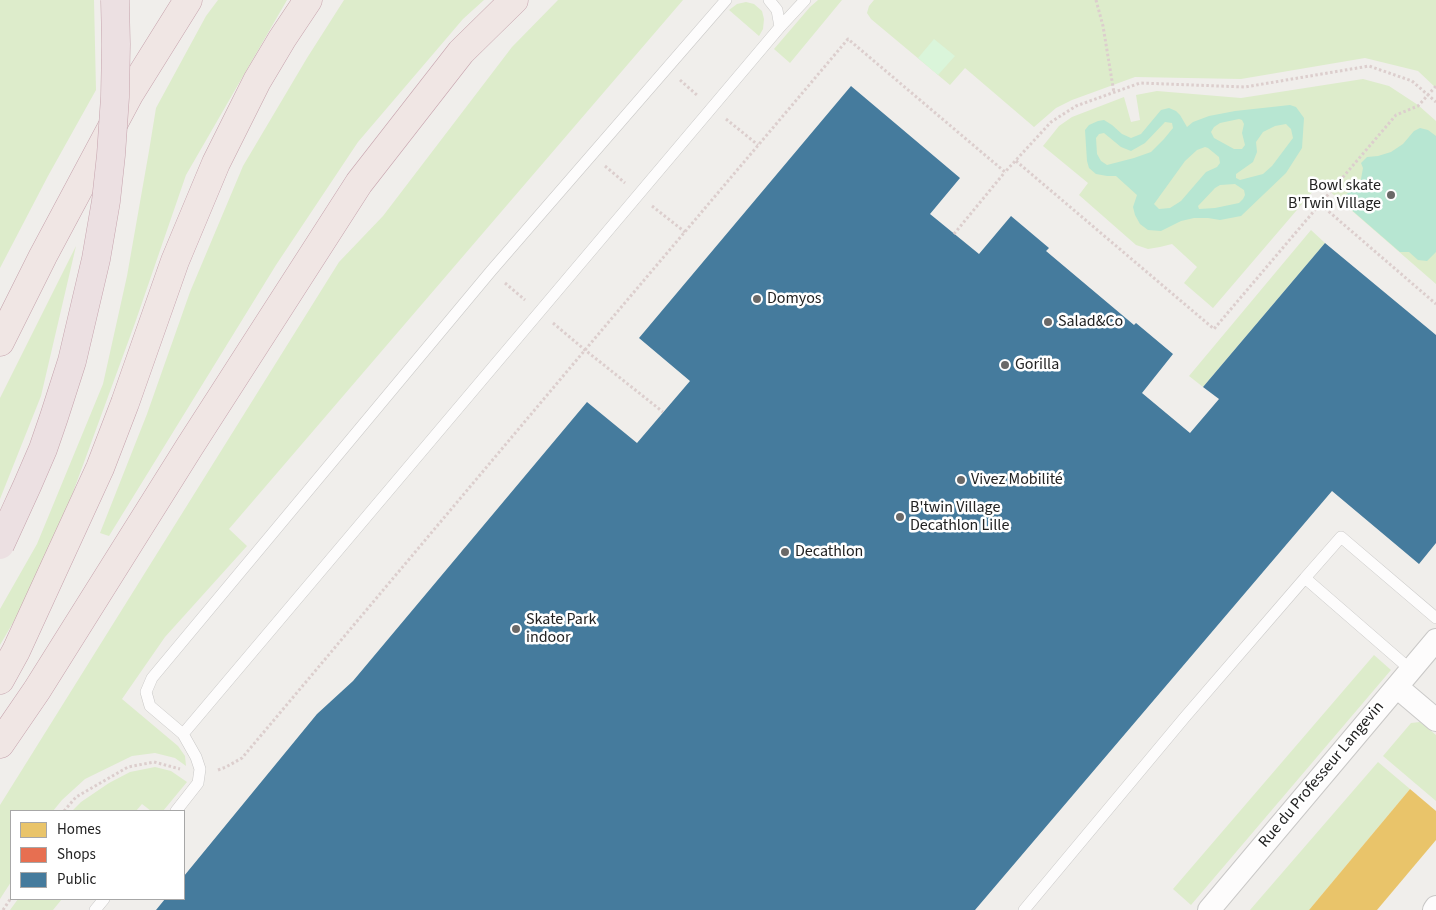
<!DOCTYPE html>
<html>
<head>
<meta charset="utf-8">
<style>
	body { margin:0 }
	#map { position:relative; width:1436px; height:910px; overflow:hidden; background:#f0eeeb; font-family:"Source Sans 3",sans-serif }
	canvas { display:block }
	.legend { position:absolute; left:10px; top:810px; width:175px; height:90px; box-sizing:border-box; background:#fff; border:1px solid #a7a7a7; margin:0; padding:6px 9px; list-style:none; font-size:15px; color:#222 }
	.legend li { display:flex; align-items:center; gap:10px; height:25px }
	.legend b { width:25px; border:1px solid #a7a7a7 }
</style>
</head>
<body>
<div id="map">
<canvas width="1436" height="910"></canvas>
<ul class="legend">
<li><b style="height:14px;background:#e9c46a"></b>Homes</li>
<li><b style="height:14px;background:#e76f51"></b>Shops</li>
<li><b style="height:14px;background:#457b9d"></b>Public</li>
</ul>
</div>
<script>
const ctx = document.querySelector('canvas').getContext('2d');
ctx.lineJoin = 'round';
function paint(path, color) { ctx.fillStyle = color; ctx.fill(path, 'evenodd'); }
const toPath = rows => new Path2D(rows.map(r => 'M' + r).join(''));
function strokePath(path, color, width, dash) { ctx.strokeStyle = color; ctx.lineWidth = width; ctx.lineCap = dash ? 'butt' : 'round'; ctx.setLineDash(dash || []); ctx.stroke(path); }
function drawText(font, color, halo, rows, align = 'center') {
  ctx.font = font + ' "Source Sans 3",sans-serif'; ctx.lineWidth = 5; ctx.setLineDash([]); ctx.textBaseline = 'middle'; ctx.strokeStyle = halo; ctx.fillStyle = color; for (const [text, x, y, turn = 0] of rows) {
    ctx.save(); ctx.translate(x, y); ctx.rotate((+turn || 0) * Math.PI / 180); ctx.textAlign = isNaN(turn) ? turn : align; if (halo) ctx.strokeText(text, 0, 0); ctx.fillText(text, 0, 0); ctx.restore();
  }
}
paint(toPath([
	[0,0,94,0,96,90,48,176,0,268],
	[218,0,287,0,186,175,135,323,46,566,0,645,0,609,37,544,103,384,127,276,149,151,156,108,206,16],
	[344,0,484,0,463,19,358,142,276,265,109,536,100,533,147,414,190,292,243,166,307,58],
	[558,0,683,0,229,529,247,546,165,637,122,699,178,746,185,756,186,766,175,758,155,753,132,756,85,779,62,800,53,811,11,811,11,882,0,899,0,805,339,262,383,216,512,47],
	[818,0,842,0,790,63,774,49,810,7],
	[874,0,1436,0,1436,88,1418,71,1365,58,1241,79,1135,77,1072,100,1056,108,1034,127,965,68,950,85,871,19,867,13,869,6],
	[746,2,754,4,762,11,764,19,763,29,759,36,729,10,737,4],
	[1363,79,1389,86,1418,105,1436,121,1436,284,1320,183,1213,308,1184,283,1197,267,1172,244,1160,247,1148,249,1136,245,1079,195,1088,183,1043,146,1059,126,1072,117,1124,97,1131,122,1140,120,1136,95,1157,91,1241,98],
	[1311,230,1325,243,1203,387,1189,376],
	[76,246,41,396,0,499,0,398],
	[1374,655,1391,670,1191,905,1173,889],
	[1420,722,1436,735,1436,801,1383,756,1411,723],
	[1378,762,1410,789,1309,910,1250,910],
	[155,767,171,771,187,782,163,811,151,811,142,804,136,811,72,811,81,802,109,783,130,772],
	[18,899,62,899,53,910,10,910]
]), '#ddeccb');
paint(toPath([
	[934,39,955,56,938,75,918,58]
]), '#daf5da');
paint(toPath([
	[1290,105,1296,107,1304,118,1302,148,1286,173,1241,216,1220,220,1208,218,1194,218,1181,221,1161,231,1148,230,1140,224,1135,215,1133,207,1137,195,1116,176,1107,176,1096,174,1089,168,1087,161,1085,130,1089,125,1098,121,1104,120,1112,125,1122,134,1131,138,1141,134,1161,110,1169,108,1176,111,1180,115,1187,127,1193,122,1209,116,1235,111],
	[1239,119,1242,120,1244,124,1242,133,1245,145,1242,149,1234,149,1214,138,1211,132,1214,127,1220,123],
	[1165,122,1172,123,1173,128,1164,139,1151,152,1134,158,1107,165,1101,161,1097,154,1096,138,1099,134,1104,133,1121,147,1131,151,1145,143],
	[1286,124,1291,129,1293,138,1272,166,1263,174,1240,180,1236,178,1236,174,1253,162,1257,152,1256,142,1263,132,1275,126],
	[1205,147,1208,148,1219,157,1220,163,1217,167,1206,172,1181,201,1170,208,1159,209,1154,204,1185,161,1197,150],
	[1235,184,1244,190,1245,195,1243,199,1239,203,1215,208,1199,209,1198,206,1215,188,1220,185],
	[1420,128,1428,130,1436,136,1436,252,1427,261,1418,260,1409,252,1400,252,1339,199,1351,191,1361,179,1363,168,1361,163,1367,157,1378,156,1391,152,1403,144,1414,131]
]), '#b7e6d2');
paint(toPath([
	[1410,789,1436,811,1436,840,1377,910,1309,910]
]), '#e9c46a');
paint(toPath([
	[987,568,1039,609,1015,640,962,600],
	[899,673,951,714,927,745,874,705],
	[720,889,748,910,704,910]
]), '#e76f51');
paint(toPath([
	[851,86,960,178,930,214,979,254,1011,216,1049,248,1046,251,1134,325,1136,323,1173,354,1142,393,1190,433,1219,399,1203,387,1325,243,1436,335,1436,543,1419,564,1332,491,975,910,156,910,165,899,184,899,184,876,317,714,353,681,587,402,637,443,690,381,639,338]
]), '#457b9d');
const service = toPath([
	[726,0,491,271,152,678,146,692,150,706,183,734,780,27,777,10,769,0],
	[780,27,805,0],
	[1411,670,1305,578,1341,537,1436,618],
	[176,811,198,783,200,769,196,757,183,734],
	[95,910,104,899],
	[1024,910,1185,717,1305,578]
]);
const minor = toPath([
	[1397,687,1436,720],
	[1209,910,1436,640],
	[1434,910,1436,907]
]);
const trunk = toPath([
	[0,342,43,256,130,93,188,0],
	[0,680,16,651,100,468,125,403,175,261,216,163,257,81,282,39,308,0],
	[0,744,37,690,190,446,359,183,461,52,514,0]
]);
strokePath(service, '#c9c8c7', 12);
strokePath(minor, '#c9c8c7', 24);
strokePath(trunk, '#c5a2ac', 29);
strokePath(toPath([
	[1096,0,1103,26,1114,93],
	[680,80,698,96],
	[726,119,758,145],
	[1016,161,1214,329,1320,204,1436,304],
	[605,166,625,183],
	[1320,204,1396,115,1418,106,1436,86],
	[652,206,685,232],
	[954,234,1005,172],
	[505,283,525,300],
	[553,323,585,350,663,412],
	[218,770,226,767,242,758,585,350,848,39,1005,172,1051,122,1076,106,1140,83,1245,87,1369,66,1412,81,1436,102],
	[64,811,76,797,128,767,154,762,180,769],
	[3,910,11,898]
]), '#dccecd', 3, [2.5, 2.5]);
strokePath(service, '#fdfcfc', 11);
strokePath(minor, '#fdfcfc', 22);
strokePath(trunk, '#f0e6e4', 28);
const motorwayBridge = toPath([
	[0,545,27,486,43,449,54,417,72,361,96,259,106,201,111,155,115,97,116,44,115,0]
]);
strokePath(motorwayBridge, '#c5a2ac', 29, []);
strokePath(motorwayBridge, '#ece0e2', 28);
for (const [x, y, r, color] of [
	[1391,195,5,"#6a6968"],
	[757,299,5,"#6a6968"],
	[1048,322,5,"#6a6968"],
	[1005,365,5,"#6a6968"],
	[961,480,5,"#6a6968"],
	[900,517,5,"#6a6968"],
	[785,552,5,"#6a6968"],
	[516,629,5,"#6a6968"]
]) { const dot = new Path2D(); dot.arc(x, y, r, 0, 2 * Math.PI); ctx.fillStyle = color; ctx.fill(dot); strokePath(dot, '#fff', 2); }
drawText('16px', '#222', '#fff', [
	["Bowl skate",1381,186,"right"],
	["B'Twin Village",1381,204,"right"],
	["Domyos",767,299],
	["Salad&Co",1058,322],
	["Gorilla",1015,365],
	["Vivez Mobilité",971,480],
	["B'twin Village",910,508],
	["Decathlon Lille",910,526],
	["Decathlon",795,552],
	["Skate Park",526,620],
	["indoor",526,638]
], 'left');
drawText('16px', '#222', '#fff', [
	["Rue du Professeur Langevin",1322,775,-50]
]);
</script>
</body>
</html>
